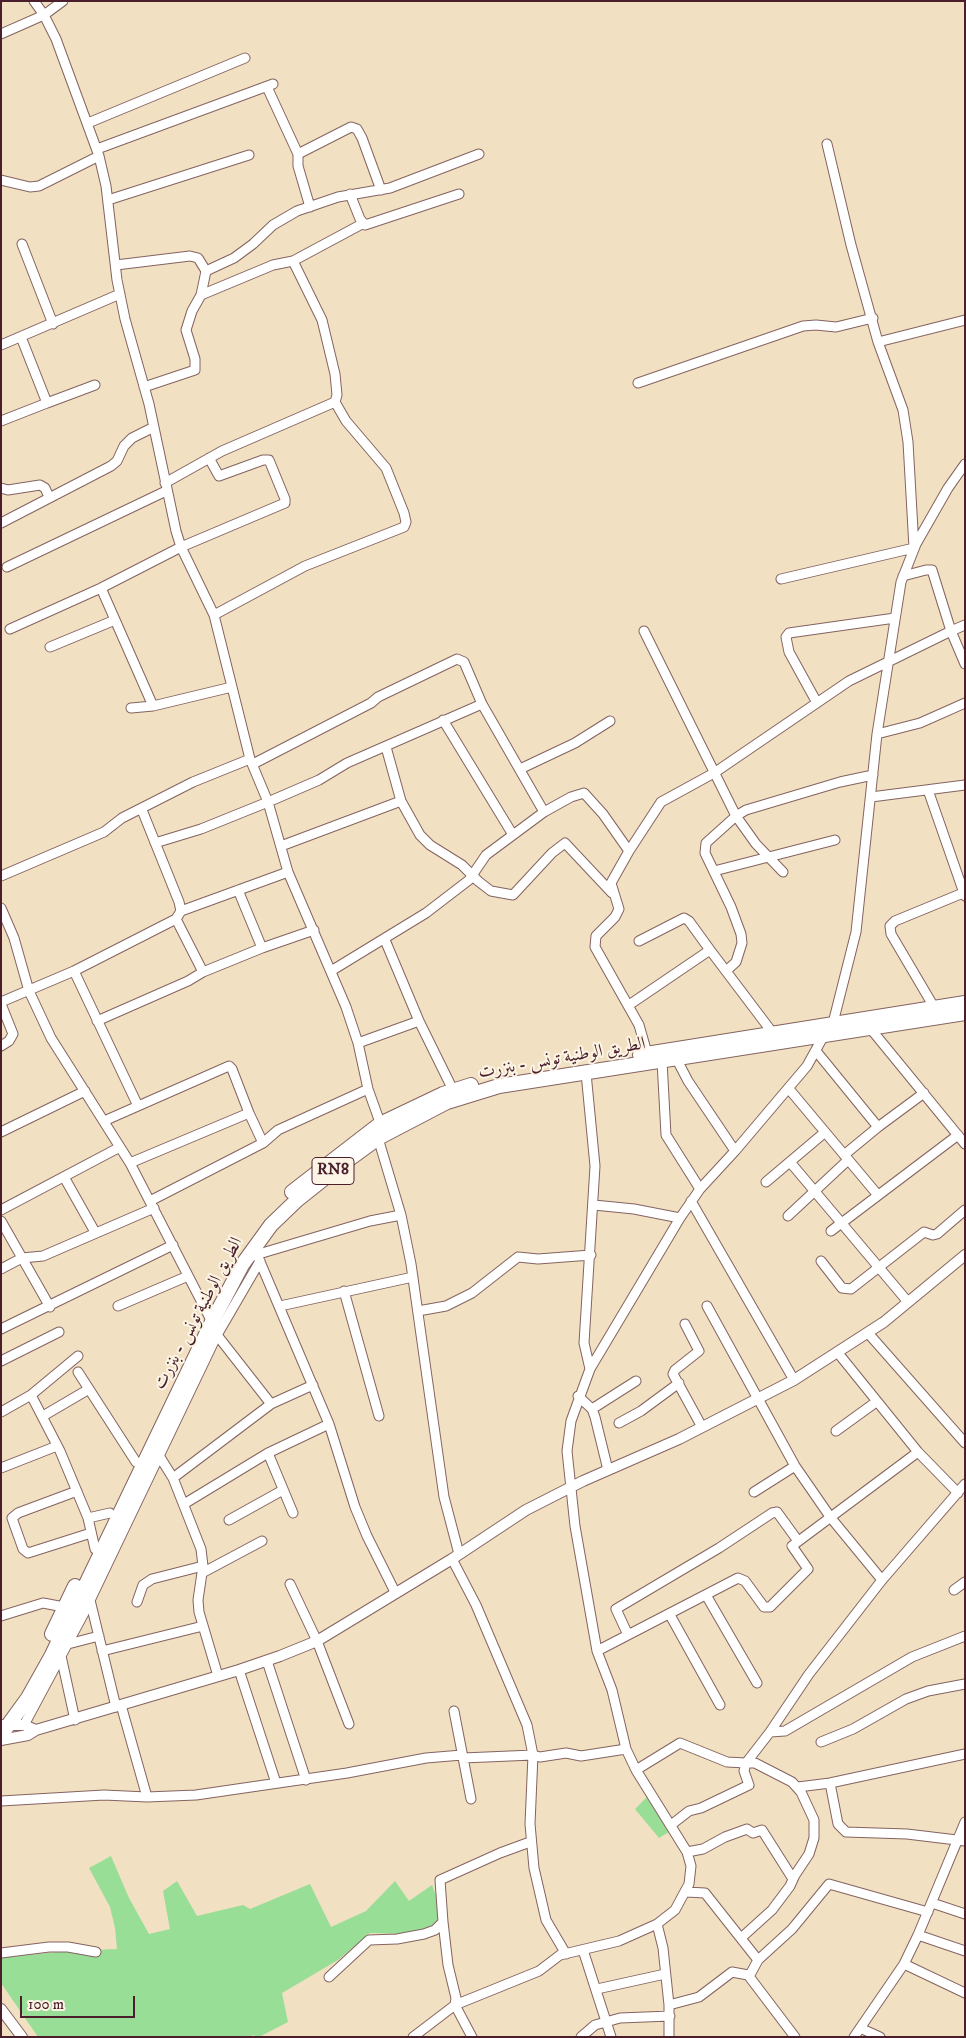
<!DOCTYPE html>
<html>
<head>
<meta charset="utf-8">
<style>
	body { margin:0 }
	#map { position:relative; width:966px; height:2038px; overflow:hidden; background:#f1e0c1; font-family:"IM FELL DW Pica",serif }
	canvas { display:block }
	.frame { position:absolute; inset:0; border:2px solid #4a1f2b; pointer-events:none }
	.scale { position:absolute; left:20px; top:1996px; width:115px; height:22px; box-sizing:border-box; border:2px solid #4a1f2b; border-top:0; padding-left:6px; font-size:15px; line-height:18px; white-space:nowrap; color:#4a1f2b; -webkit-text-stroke:4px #fcf5e5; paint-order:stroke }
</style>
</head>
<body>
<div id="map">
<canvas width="966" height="2038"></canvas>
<div class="frame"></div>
<div class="scale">100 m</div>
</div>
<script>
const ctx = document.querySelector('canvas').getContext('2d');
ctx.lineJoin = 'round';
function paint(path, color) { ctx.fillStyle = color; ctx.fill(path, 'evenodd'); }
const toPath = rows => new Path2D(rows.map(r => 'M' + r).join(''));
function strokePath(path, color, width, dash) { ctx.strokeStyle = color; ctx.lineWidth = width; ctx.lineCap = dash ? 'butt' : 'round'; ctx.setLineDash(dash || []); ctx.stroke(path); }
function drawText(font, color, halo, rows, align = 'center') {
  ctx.font = font + ' "IM FELL DW Pica",Amiri,serif'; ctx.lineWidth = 4; ctx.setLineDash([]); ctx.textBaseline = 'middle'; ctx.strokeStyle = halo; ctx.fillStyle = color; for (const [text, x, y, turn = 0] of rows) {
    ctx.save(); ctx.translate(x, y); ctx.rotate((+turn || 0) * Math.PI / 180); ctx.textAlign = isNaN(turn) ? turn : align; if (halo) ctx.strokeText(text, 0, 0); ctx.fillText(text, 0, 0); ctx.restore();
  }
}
paint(toPath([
	[647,1797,669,1832,659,1838,635,1809],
	[111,1856,129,1898,149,1934,170,1929,163,1891,177,1881,197,1916,243,1905,250,1909,310,1884,331,1927,366,1911,395,1881,409,1901,432,1885,438,1901,438,1923,421,1931,402,1934,370,1933,338,1960,282,1993,288,2022,259,2037,253,2035,250,2037,38,2037,1,1983,1,1958,66,1951,117,1949,115,1928,110,1907,89,1868]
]), '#99de97');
const minor = toPath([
	[34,1,44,15,56,39,99,156,106,186,117,280,125,319,149,404,176,531,181,547,214,615,250,759,268,802,288,872,346,1007,358,1043,368,1089,382,1128],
	[1,34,44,15,63,1],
	[267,87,298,154],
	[88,123,245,58],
	[97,149,273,84],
	[1,180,30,187,39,186,99,156],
	[350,194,360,219,365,225,459,194],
	[108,200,249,155],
	[310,207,298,166,298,154,351,127,357,129,362,138,381,190],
	[22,244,53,324],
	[116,265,190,256,198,258,206,271,234,258,253,244,273,225,297,211,338,197,390,188,479,154],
	[206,271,201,295,273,265,293,261,362,224],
	[878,342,965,320],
	[1,345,120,294],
	[638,383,803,326,816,325,836,327,873,318],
	[144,387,195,370,195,359,186,330,192,311,201,295],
	[47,403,95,385],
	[1,421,47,403,21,337],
	[165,483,222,451,335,402,337,395,335,374,322,320,293,261],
	[1,488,8,490,40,485,45,488,49,497],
	[1,523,111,466,117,461,124,446,132,438,154,427],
	[7,567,166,491],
	[903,576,926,570,932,570,951,631,965,625],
	[781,579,914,548,908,442,903,410,878,342,851,245,827,144],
	[101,588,153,706],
	[214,615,305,566,404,527,406,522,404,513,386,468,346,421,335,402],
	[10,629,101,588,181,547,285,503,285,499,269,460,263,460,219,476,209,458],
	[644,631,736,816,756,844,783,872],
	[50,647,115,620],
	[816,701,789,652,786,637,789,633,895,618],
	[131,708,153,706,232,687],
	[443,720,513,835],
	[877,734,920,723,965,703],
	[386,747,401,801,420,835,430,845,462,865,478,881,491,891,513,895,552,853,565,843,612,893],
	[253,764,371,703,378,697,457,659,464,662,482,704],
	[520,769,575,743,610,721],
	[928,790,965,896],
	[871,797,965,785],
	[155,843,201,829,268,802,319,780,347,763,482,704,544,812],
	[281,846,401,801],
	[629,851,661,802,714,773,849,681,951,631,965,664],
	[714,871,835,840],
	[1,876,104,832,122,818,193,782,250,759],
	[238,890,262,948],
	[1,908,14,938,29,991,51,1038,130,1163,212,1322],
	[181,911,288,872],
	[385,940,419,1021,453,1090],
	[639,941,684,918,689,921,710,950],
	[74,971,138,1106],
	[331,971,426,913,469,880,486,855,544,812,571,797,584,793,603,814,629,851,611,883,619,909,615,917,596,936,595,947,639,1025,647,1053],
	[726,971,736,962,742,943,741,934,731,907,705,853,706,843,736,816,746,810,840,782,873,775],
	[203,972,262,948,314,930],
	[1,1002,74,971,176,919,181,911,179,902,142,810],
	[1,1004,13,1034,9,1041,1,1046],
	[629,1005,710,950,772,1032],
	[934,1007,891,934,890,926,895,921,963,893],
	[97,1021,188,981,203,972,176,919],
	[870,1028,965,1144],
	[358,1043,419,1021],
	[816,1051,878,1127],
	[676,1058,688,1081,735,1151],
	[662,1061,666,1135,700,1189],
	[586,1073,595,1166,584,1343,590,1369],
	[789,1089,877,1194],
	[104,1121,229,1066,232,1069,249,1113,263,1143],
	[1,1132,85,1091],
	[378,1138,401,1215,411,1264,444,1497,459,1554],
	[844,1155,878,1127,924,1093],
	[790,1162,908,1302],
	[130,1163,249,1113],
	[64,1177,95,1232],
	[766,1182,824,1133],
	[150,1201,263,1143,278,1130,368,1089],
	[691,1201,794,1380],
	[594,1205,634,1209,680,1218],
	[1,1210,120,1147],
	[788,1216,848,1160],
	[1,1221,50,1307],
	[831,1231,958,1135],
	[252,1256,370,1221,401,1215],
	[258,1257,329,1424,355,1507,367,1536,395,1592],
	[821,1261,842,1288,851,1289,924,1232,933,1235,937,1234,965,1210],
	[1,1269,22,1258,43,1256,154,1208],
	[344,1291,379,1416],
	[118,1306,188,1276],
	[280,1306,413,1277],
	[707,1306,795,1466,831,1518,882,1580],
	[418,1311,446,1306,472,1293,518,1257,538,1259,591,1255],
	[685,1324,699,1351,675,1370,673,1374,702,1427],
	[1,1329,173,1245],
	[868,1333,965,1443],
	[217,1335,271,1404],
	[838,1353,918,1452,958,1493],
	[1,1361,59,1332],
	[78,1372,136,1462],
	[31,1395,60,1451,88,1518],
	[578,1396,592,1409,595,1417,608,1470],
	[592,1409,636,1381],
	[1,1412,31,1395,78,1356],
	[43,1416,89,1389],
	[619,1423,641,1411,679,1383],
	[836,1431,876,1402],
	[268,1453,293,1513],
	[158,1454,173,1478,201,1549,203,1566,198,1600,199,1612,218,1676],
	[1,1468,57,1446],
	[173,1478,271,1404,313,1385],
	[77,1491,18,1513,12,1518,13,1521,23,1549,28,1553,91,1533],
	[754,1492,795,1466],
	[184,1504,268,1453,329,1424],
	[229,1520,283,1490],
	[95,1549,88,1518,110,1513],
	[452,1559,476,1605,527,1725,533,1755,530,1824,534,1868,546,1920,566,1954],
	[202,1573,262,1541],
	[290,1584,317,1641,349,1724],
	[954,1590,965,1582],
	[706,1595,757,1683],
	[90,1600,116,1707],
	[137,1602,143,1585,152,1579,203,1566],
	[670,1615,720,1705],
	[1,1616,43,1603,64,1607],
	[628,1635,616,1609,719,1548,772,1513,777,1512,798,1541],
	[68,1644,99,1636],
	[102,1651,203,1626],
	[597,1651,738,1578,745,1581,764,1607,770,1607,808,1569,792,1546,918,1452],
	[61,1656,75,1720],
	[267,1661,306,1780],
	[239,1670,276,1783],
	[121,1705,147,1797],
	[454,1711,471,1799],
	[24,1725,84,1613,217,1335,260,1261],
	[770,1732,785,1731,912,1657,965,1636],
	[821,1742,853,1729,906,1699,928,1691,965,1684],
	[463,1758,533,1755,540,1757,566,1753,581,1756,626,1749],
	[636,1770,680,1743,727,1762,746,1763,770,1732,809,1674,882,1580,965,1484],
	[830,1783,838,1824,846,1832,907,1834,965,1841],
	[798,1787,830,1783,965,1754],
	[1,1801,104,1795,147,1797,196,1795,347,1773,426,1758,462,1755],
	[671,1825,689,1811,701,1808,749,1785,744,1771,746,1763,755,1763,792,1782,801,1792,814,1820,814,1838,809,1854,795,1875,790,1886,772,1910,741,1938],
	[687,1852,703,1849,725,1837,747,1829,753,1833,762,1830,793,1879],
	[687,1892,705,1893,758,1960],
	[932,1903,965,1914],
	[657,1924,663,1948,669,2005,669,2037],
	[918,1935,965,1951],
	[583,1950,611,2037],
	[1,1953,49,1947,68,1947,96,1952],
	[904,1964,965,1993],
	[748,1975,795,2037],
	[329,1977,369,1940,397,1939,424,1934,435,1930,443,1922],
	[597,1989,665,1974],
	[669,2005,699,1997,732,1972,748,1975,751,1973,758,1960,792,1929,829,1884,928,1912],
	[860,2028,880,2037],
	[413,2037,455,2005,539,1971,560,1955,619,1941,657,1924,675,1910,689,1884,691,1866,687,1852,636,1770,626,1749,612,1690,597,1651,575,1526,567,1451,571,1421,590,1369,680,1218,700,1189,735,1151,807,1066,823,1037,833,1023,856,932,877,734,901,582,916,544,948,488,965,464],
	[472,2037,455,2005,456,1998,448,1965,443,1922,440,1880,500,1853,530,1842],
	[581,2037,595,2025,620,2018,670,2016],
	[854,2037,904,1964,918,1935,965,1822]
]);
const tertiary = toPath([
	[3,1725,24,1725,36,1730],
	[1,1740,28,1735,36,1730,239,1670,280,1656,317,1641,452,1559,526,1510,583,1481,679,1439,794,1380,884,1322,965,1255],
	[1,2009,22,2037]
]);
const primary = toPath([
	[640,1055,965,1003],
	[292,1192,380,1124,443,1094,471,1085],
	[52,1634,75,1586],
	[1,1735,28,1698,51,1657,212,1322,242,1265,271,1225,297,1200,341,1165,378,1138,447,1102,499,1086,965,1013]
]);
strokePath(minor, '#846360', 11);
strokePath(tertiary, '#846360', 12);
strokePath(primary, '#846360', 16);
strokePath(minor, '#fff', 9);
strokePath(tertiary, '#fff', 10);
strokePath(primary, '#fff', 14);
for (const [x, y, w] of [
	[333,1171,42]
]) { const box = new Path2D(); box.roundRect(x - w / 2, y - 13.5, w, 27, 4); ctx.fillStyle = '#fcf5e5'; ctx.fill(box); strokePath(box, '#4a1f2b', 1); }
drawText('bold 16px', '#4a1f2b', null, [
	["RN8",333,1171]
]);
drawText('18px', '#4a1f2b', '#fcf5e5', [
	["الطريق الوطنية تونس - بنزرت",562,1059,-10],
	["الطريق الوطنية تونس - بنزرت",199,1314,-62]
]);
</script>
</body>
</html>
